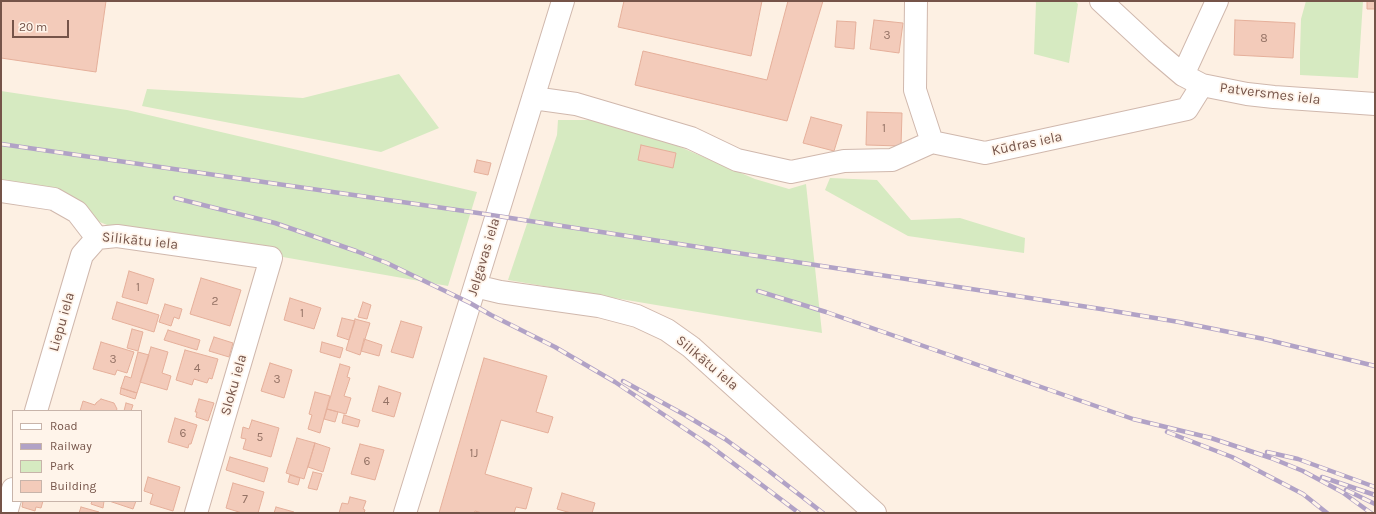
<!DOCTYPE html>
<html>
<head>
<meta charset="utf-8">
<style>
	body { margin:0 }
	#map { position:relative; width:1376px; height:514px; overflow:hidden; background:#fdf0e3; font-family:Karla,sans-serif }
	canvas { display:block }
	.frame { position:absolute; inset:0; border:2px solid #755449; pointer-events:none }
	.legend { position:absolute; left:12px; top:410px; width:130px; height:92px; box-sizing:border-box; background:#fff4ea; border:1px solid #c8b4aa; margin:0; padding:5px 7px; list-style:none; font-size:12px; color:#755449 }
	.legend li { display:flex; align-items:center; gap:8px; height:20px }
	.legend b { width:20px; border:1px solid #c8b4aa }
	.scale { position:absolute; left:12px; top:20px; width:57px; height:18px; box-sizing:border-box; border:2px solid #755449; border-top:0; padding-left:5px; font-size:12px; line-height:14px; white-space:nowrap; color:#755449; -webkit-text-stroke:3px #fff4ea; paint-order:stroke }
</style>
</head>
<body>
<div id="map">
<canvas width="1376" height="514"></canvas>
<div class="frame"></div>
<ul class="legend">
<li><b style="height:5px;background:#fff"></b>Road</li>
<li><b style="height:5px;background:#b1a2c6"></b>Railway</li>
<li><b style="height:11px;background:#d6eac1"></b>Park</li>
<li><b style="height:11px;background:#f3cbba"></b>Building</li>
</ul>
<div class="scale">20 m</div>
</div>
<script>
const ctx = document.querySelector('canvas').getContext('2d');
ctx.lineJoin = 'round';
function paint(path, color) { ctx.fillStyle = color; ctx.fill(path, 'evenodd'); }
const toPath = rows => new Path2D(rows.map(r => 'M' + r).join(''));
function strokePath(path, color, width, dash) { ctx.strokeStyle = color; ctx.lineWidth = width; ctx.lineCap = dash ? 'butt' : 'round'; ctx.setLineDash(dash || []); ctx.stroke(path); }
function drawText(font, color, halo, rows, align = 'center') {
  ctx.font = font + ' Karla,sans-serif'; ctx.lineWidth = 3.5; ctx.setLineDash([]); ctx.textBaseline = 'middle'; ctx.strokeStyle = halo; ctx.fillStyle = color; for (const [text, x, y, turn = 0] of rows) {
    ctx.save(); ctx.translate(x, y); ctx.rotate((+turn || 0) * Math.PI / 180); ctx.textAlign = isNaN(turn) ? turn : align; if (halo) ctx.strokeText(text, 0, 0); ctx.fillText(text, 0, 0); ctx.restore();
  }
}
paint(toPath([
	[1035,1,1075,1,1078,4,1069,63,1034,54,1036,3],
	[1306,1,1363,1,1358,78,1300,75,1300,53,1301,19],
	[399,74,439,128,381,152,142,106,147,89,303,98],
	[1,91,127,110,477,192,448,286,112,227,90,218,1,186],
	[558,120,617,120,755,179,789,189,806,184,822,333,508,280,557,135],
	[830,178,877,180,911,220,960,218,1025,238,1024,253,908,236,825,190]
]), '#d6eac1');
const building = toPath([
	[1,1,106,1,96,72,1,58,1,1],
	[624,1,762,1,751,56,618,27,624,1],
	[788,1,823,1,787,121,635,85,643,51,767,80,788,1],
	[1367,1,1375,1,1375,9,1367,9,1367,1],
	[874,20,903,23,899,53,870,49,874,20],
	[1235,20,1295,23,1293,58,1234,55,1235,20],
	[837,21,856,22,854,49,835,47,837,21],
	[867,112,902,113,901,146,866,145,867,112],
	[811,117,842,125,834,151,803,143,811,117],
	[641,145,676,153,673,168,638,160,641,145],
	[477,160,491,163,488,175,474,172,477,160],
	[129,271,154,279,147,304,122,297,129,271],
	[201,278,241,290,230,326,190,314,201,278],
	[290,298,321,308,314,329,284,320,290,298],
	[117,302,159,315,154,332,112,319,117,302],
	[363,302,371,305,367,319,358,317,363,302],
	[165,304,182,309,179,319,174,317,171,326,159,322,165,304],
	[342,318,355,321,349,340,337,336,342,318],
	[355,319,370,323,360,355,346,350,355,319],
	[401,321,422,327,413,358,391,352,401,321],
	[132,329,143,332,138,351,127,348,132,329],
	[168,330,200,340,197,350,164,340,168,330],
	[214,337,233,343,229,357,209,351,214,337],
	[364,339,382,345,379,356,361,351,364,339],
	[101,342,134,352,127,373,117,370,115,375,93,369,101,342],
	[322,342,343,348,340,358,320,352,322,342],
	[151,347,168,352,162,373,171,376,167,390,140,382,151,347],
	[185,350,218,359,212,379,209,378,207,383,194,379,192,385,176,380,185,350],
	[138,352,149,355,137,393,121,388,125,376,131,378,138,352],
	[484,358,547,376,536,412,553,417,548,433,501,420,485,474,532,488,526,509,516,507,514,513,482,513,475,511,474,513,439,513,484,358],
	[270,363,292,370,284,398,261,391,270,363],
	[340,364,350,367,347,377,350,378,344,396,351,398,346,414,327,409,340,364],
	[379,386,401,393,394,417,372,411,379,386],
	[121,388,137,393,135,399,120,394,121,388],
	[315,392,330,396,320,433,308,429,312,415,309,414,315,392],
	[101,399,114,403,117,409,116,411,80,411,83,401,95,405,96,403,101,399],
	[199,399,214,403,208,421,196,417,197,412,195,412,199,399],
	[126,403,133,405,131,411,124,411,126,403],
	[327,409,338,412,335,422,324,419,327,409],
	[344,415,360,420,358,427,342,423,344,415],
	[175,418,197,425,191,444,189,444,188,448,168,442,175,418],
	[252,420,279,428,271,457,243,449,246,439,241,438,243,427,249,429,252,420],
	[297,438,315,443,304,479,286,473,297,438],
	[315,443,330,448,323,472,308,467,315,443],
	[360,444,384,450,375,480,351,474,360,444],
	[230,457,268,468,264,482,226,470,230,457],
	[313,472,322,474,317,490,308,488,313,472],
	[290,475,300,478,298,485,288,482,290,475],
	[148,477,180,487,173,511,150,504,153,494,144,491,148,477],
	[233,483,264,492,258,513,242,513,226,508,233,483],
	[562,493,595,503,592,513,571,513,557,509,562,493],
	[350,497,366,501,363,509,365,510,364,513,339,513,342,503,348,504,350,497],
	[23,501,43,501,41,508,36,507,35,511,22,507,23,501],
	[92,501,104,501,103,508,91,504,92,501],
	[109,501,136,501,133,509,109,501],
	[81,507,99,512,98,513,79,513,81,507],
	[276,507,294,512,294,513,274,513,276,507]
]);
paint(building, '#f3cbba');
strokePath(building, '#e5af9a', 1);
const minor = toPath([
	[916,1,915,90,932,142,985,153,1187,109,1202,85],
	[1101,1,1156,52,1183,75,1202,85,1247,94,1274,97,1375,104],
	[1183,75,1217,1],
	[533,98,576,104,691,138,737,160,791,172,844,161,892,160,932,142],
	[1,191,54,199,77,212,97,238],
	[97,238,117,236,271,258,196,513],
	[475,286,500,292,599,306,637,316,667,330,691,347,875,513],
	[36,411,82,255,97,238],
	[6,513,13,489],
	[405,513,563,1]
]);
strokePath(minor, '#d0b8ad', 24);
strokePath(minor, '#fff', 22);
const rail = toPath([
	[1,144,478,213,1101,309,1179,322,1264,339,1375,366],
	[175,198,275,223,356,251,387,263,470,303,491,315,555,347,615,382,709,445,799,513],
	[758,291,826,312,1133,419,1211,438,1271,458,1303,471,1342,492,1371,513],
	[623,381,685,415,725,439,765,468,823,513],
	[1167,432,1232,457,1303,494,1327,513],
	[1267,452,1298,459,1375,487],
	[1322,477,1375,495],
	[1346,490,1375,504]
]);
strokePath(rail, '#b1a2c6', 4.5);
strokePath(rail, '#fff4ea', 3, [9]);
drawText('12px', '#947265', null, [
	["3",887,36],
	["8",1264,39],
	["1",884,129],
	["1",138,288],
	["2",215,302],
	["1",302,314],
	["3",113,360],
	["4",197,369],
	["3",277,380],
	["4",386,402],
	["6",183,434],
	["5",260,438],
	["1J",474,454],
	["6",367,462],
	["7",245,500]
]);
drawText('14px', '#755449', '#fff4ea', [
	["Patversmes iela",1270,94,7],
	["Kūdras iela",1027,144,-12],
	["Silikātu iela",140,241,6],
	["Jelgavas iela",484,257,-73],
	["Liepu iela",62,322,-74],
	["Silikātu iela",707,363,40],
	["Sloku iela",234,385,-74]
]);
</script>
</body>
</html>
